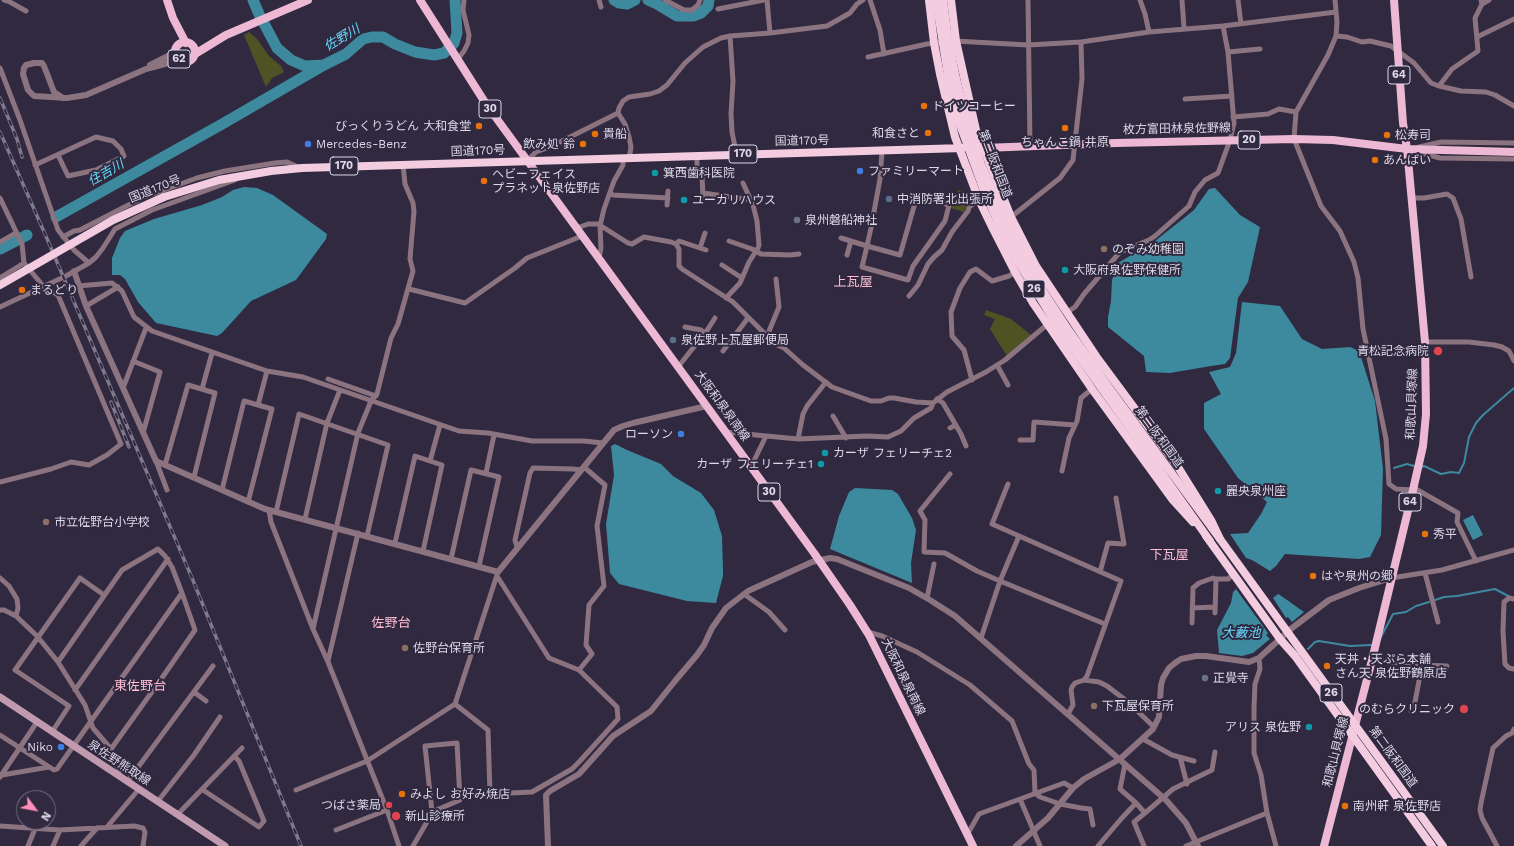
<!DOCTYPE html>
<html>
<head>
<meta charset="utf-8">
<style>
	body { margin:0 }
	#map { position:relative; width:1514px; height:846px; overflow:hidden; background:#302940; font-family:"Work Sans",sans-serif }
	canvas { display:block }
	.north { position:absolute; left:16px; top:790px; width:40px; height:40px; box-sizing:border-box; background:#302940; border:1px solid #756f83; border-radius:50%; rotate:122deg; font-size:11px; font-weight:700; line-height:16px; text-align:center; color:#dcd8e7 }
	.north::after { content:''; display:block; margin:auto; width:14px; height:18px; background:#ff8eb9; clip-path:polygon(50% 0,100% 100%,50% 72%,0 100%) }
</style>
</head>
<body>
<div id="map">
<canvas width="1514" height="846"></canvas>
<div class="north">N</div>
</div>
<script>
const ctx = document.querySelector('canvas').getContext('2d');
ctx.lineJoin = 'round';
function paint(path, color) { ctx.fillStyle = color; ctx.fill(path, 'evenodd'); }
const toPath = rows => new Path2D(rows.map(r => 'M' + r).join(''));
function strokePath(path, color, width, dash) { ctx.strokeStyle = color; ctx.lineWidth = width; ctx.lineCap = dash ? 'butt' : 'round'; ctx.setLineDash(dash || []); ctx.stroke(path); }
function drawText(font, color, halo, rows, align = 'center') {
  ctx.font = font + ' "Work Sans","Noto Sans JP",sans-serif'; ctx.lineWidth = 4; ctx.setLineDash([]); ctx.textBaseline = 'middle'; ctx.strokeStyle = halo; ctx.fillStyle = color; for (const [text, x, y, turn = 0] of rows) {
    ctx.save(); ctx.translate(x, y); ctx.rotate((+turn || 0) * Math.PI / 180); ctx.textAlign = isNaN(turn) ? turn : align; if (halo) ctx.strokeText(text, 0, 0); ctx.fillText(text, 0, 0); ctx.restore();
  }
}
paint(toPath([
	[249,32,257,39,269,56,281,66,284,72,272,78,266,87,244,35],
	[958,190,964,193,968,201,964,212,951,208,952,203,954,204],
	[986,310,1011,319,1031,335,1007,356,990,329,995,319,984,315]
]), '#4f5323');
paint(toPath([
	[244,187,257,188,273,195,327,234,326,239,296,280,251,301,222,333,217,336,156,323,138,302,125,279,120,275,112,275,112,258,120,238,125,231,154,219,202,205,222,197,233,190],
	[1215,188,1240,215,1260,227,1248,282,1238,298,1230,358,1225,364,1211,366,1170,373,1146,372,1144,356,1108,327,1108,317,1111,301,1112,280,1118,263,1155,241,1194,210,1209,189],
	[1242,302,1280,306,1302,339,1322,349,1350,347,1359,351,1375,401,1383,469,1381,535,1370,557,1359,559,1285,554,1276,566,1270,571,1252,560,1246,558,1230,534,1248,533,1261,514,1267,502,1238,478,1204,429,1204,403,1221,394,1209,372,1230,367,1236,353],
	[615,444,627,450,661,464,673,476,701,493,714,510,722,536,723,570,723,576,716,603,687,601,619,584,610,573,606,524,614,475,611,446],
	[855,488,892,490,898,494,912,518,916,530,911,563,912,583,830,549,839,516,849,492],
	[1473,515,1483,535,1473,540,1463,520],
	[1236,589,1268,633,1266,635,1270,639,1253,653,1242,656,1219,653,1217,630,1231,603,1233,592],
	[1278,594,1280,595,1304,612,1292,622,1288,617,1286,618,1273,598]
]), '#3d899e');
strokePath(toPath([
	[1422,467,1424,466,1441,474,1451,472,1459,473,1464,463,1469,437,1476,423,1483,415,1514,388],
	[1394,468,1407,464,1414,466],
	[1435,600,1444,597,1457,596,1495,589,1510,597],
	[1381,637,1393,614,1406,612,1416,606,1429,602],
	[1308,649,1315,642,1319,641,1350,646,1371,645]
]), '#3d899e', 2);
strokePath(toPath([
	[253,0,259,14,277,48,291,60,305,66,324,65,346,54,363,39,372,37,383,37,395,44,415,52,434,55,444,53,454,43,457,33,455,0],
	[614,0,619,3,627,4,635,0],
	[648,0,657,4,677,16,693,16,701,13,708,6,709,0],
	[56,217,224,123,324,65],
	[0,249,27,235]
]), '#3d899e', 11);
strokePath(toPath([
	[4,0,10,2,26,11],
	[599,0,601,7],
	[665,0,684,10,692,10,698,5,700,0],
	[767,0,770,33],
	[870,0,880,30,884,54],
	[1028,0,1030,145],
	[1140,0,1145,14,1149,32],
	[1182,0,1184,28],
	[1238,0,1241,24],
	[1335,0,1337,22,1336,36,1328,55,1296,112,1294,139,1321,206,1340,231,1354,262,1358,278,1363,329,1386,439,1389,484,1396,489,1413,490],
	[1482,4,1489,0],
	[718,9,764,0],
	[730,36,733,81,731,114,732,132,735,147,734,155],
	[1336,36,1347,37,1362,42,1370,41,1391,46,1414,63,1431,83,1439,86,1452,69,1478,51,1475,18,1482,4,1481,0],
	[1477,37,1514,19],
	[955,41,1028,45,1081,42,1149,32,1223,26,1336,12],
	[1228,52,1260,49],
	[868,57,927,44,945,42],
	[457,60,464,51,468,43,469,35,463,10,464,0],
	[0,68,20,120,58,230,74,250,89,263],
	[1439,86,1461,91,1486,92,1495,95,1514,106],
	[1185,99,1232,96],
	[618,113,625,124,629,137,631,147,629,159],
	[1233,117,1268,114,1279,109,1296,112],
	[1419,147,1441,142,1514,143],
	[1417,152,1440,158,1514,159],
	[697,156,697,170,702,175,703,198],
	[527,161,536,152,552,146,618,113,619,108,623,101,629,97,650,94,659,91,667,85,685,63,703,47,721,38,730,36,770,33,827,26,850,13,857,4,863,0],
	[35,165,96,137,113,141,121,149,124,156,96,170,68,176,58,155],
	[610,193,613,195,668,198],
	[703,193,752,200],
	[0,198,22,244,24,263,44,287,58,295,121,444,107,455,89,465,71,462,51,469,0,482],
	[1411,198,1424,198,1447,194,1453,198,1461,219,1471,277],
	[667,205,668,191],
	[1011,217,1060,178,1073,160,1082,79,1081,42],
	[577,228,588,224,598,224,628,243,632,244,644,237,671,242,676,244,679,249,679,266,682,269,733,302,775,344,784,348,803,365,832,387,871,401,881,401,889,398,894,398,916,402,933,403,947,392,986,372,1005,360,1049,323],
	[63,237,74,231,80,230,142,198,197,178,225,171,275,163,287,162,298,167],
	[841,238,867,246,900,255,917,196,949,205,945,221,913,266,908,280,862,267,867,246,871,228,880,179,882,151],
	[729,241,752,249,761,254,790,255,799,254],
	[0,242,16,233],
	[676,244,679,241,706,250],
	[700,248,705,233],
	[847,255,851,241],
	[599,258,601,248,600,226,604,209,614,181,623,165,623,159],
	[722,265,742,278],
	[0,278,24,263],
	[78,286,112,283,122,291,134,317,152,331,267,371,303,377,459,431,488,433,532,441,584,441,603,443],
	[409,289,465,303,515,268,527,258,582,236],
	[909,296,918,285,928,264,934,257,942,250,952,232,968,211,969,207,979,200],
	[726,298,740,283,749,262,758,248,759,245,757,221,753,205,743,183],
	[86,306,118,287],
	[0,307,66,276,89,263,96,257,103,248,115,229,152,210,235,180],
	[1066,313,1075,307,1084,294,1120,252,1149,240,1155,236,1189,206,1195,192,1205,180,1218,173,1230,140,1234,123,1228,52,1223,26],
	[685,327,701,330,704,333],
	[767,336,779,307,776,279],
	[1425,342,1469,342,1494,345,1502,347,1509,351,1514,361],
	[723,351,748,318],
	[133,361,160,372,143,433],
	[997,365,1008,385],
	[678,367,708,329,715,318],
	[328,379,376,396],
	[972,380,964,350,952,336,951,312,960,288,970,272,976,269,992,281,1009,276,1015,272],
	[123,388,146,328],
	[202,389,212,353],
	[937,399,943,403,961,434,966,446],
	[258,405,267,371],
	[833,416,846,438],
	[950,428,956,425],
	[725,432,798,439,867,436,888,437,901,431,914,418,931,408,933,403],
	[798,439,803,414,807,406,826,382],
	[1020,440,1033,440,1034,422,1075,425],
	[156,461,167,490],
	[430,461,440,425],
	[165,465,188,385,215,393,194,477],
	[751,467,766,436],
	[1062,471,1069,438,1077,421,1081,398,1092,389],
	[486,473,494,435],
	[950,474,920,511,925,520,924,552,945,553,977,571,1000,581,1105,624],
	[1008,484,992,524,1121,581,1087,676,1084,680,1075,683,1072,687,1071,690,1073,705,1068,714],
	[1414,488,1458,513,1457,522,1476,561],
	[222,490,244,401,272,409,248,502],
	[269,510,271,522,313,629,328,662,387,810,399,846],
	[276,512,299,414,388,445,367,536],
	[305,519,327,423,340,390],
	[395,543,415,456,442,465,423,551],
	[517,547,515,540,530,473,533,468,573,469,582,470],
	[451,559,471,470,499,477,479,566],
	[1100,572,1108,543,1124,544,1116,498],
	[1425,573,1438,622],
	[0,578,9,586,17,599,18,608,16,616],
	[1391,578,1442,570,1514,550],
	[744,594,769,612,785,630],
	[927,598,934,564],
	[1514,599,1509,598,1504,602,1503,631,1505,664,1509,668,1514,669],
	[1192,608,1215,607],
	[0,610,4,610,16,616,37,636,58,662,85,705,93,728,111,749,119,771,119,776],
	[1215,613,1216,579,1228,579,1234,574],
	[1192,623,1193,588,1199,583,1213,578,1216,579],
	[313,629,358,433,371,401,377,394,391,338,398,324,413,271,410,259,414,211,413,203,405,184,403,165],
	[868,632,882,636,917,652,970,685,1012,721,1029,764,1034,770,1035,793,1040,797,1060,804,1081,808,1090,809,1093,825],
	[981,638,1000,581,1019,536],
	[1259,658,1260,669,1255,684,1254,707,1254,753,1261,775,1267,813,1276,846],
	[1372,660,1422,665,1447,666],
	[328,661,358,533],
	[579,670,592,654,586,645,589,605,604,586,597,526,605,485,584,467],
	[1084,680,1099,682,1107,686,1128,702,1154,727],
	[75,690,168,559],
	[194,692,206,701],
	[455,704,497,575],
	[1411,711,1415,702,1422,665],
	[52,732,69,706,15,670,80,578,104,595],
	[0,735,54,770,57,769,182,593,172,567,165,556,158,549,122,570,58,662],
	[1143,739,1172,755,1194,761],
	[111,749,164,675,195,630,182,593],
	[1180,757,1187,784],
	[1125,764,1120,789,1136,803],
	[2,775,49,767],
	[0,777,37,722],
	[127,782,213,666],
	[203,790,259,827,264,821,239,761,234,756],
	[296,790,367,761,455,704,488,730,490,794,532,792,572,769,580,761,618,719,617,707,579,670,549,658,497,576],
	[1020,799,1040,846],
	[158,801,194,755,220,717],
	[178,814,242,748],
	[0,826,60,830,134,826,143,828,145,832,143,846],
	[107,827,139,789],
	[336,830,387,810],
	[967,835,979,814,1064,783,1073,788],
	[28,846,35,829],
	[53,846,60,830],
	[81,846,97,828],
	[413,846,431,815,432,812,425,746,457,743,460,800,432,812],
	[1098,846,1121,819,1136,803,1145,813,1173,789,1212,770,1215,752],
	[1144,846,1134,822,1145,813],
	[1186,846,1267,813],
	[1497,846,1482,818,1480,810,1481,803,1493,748,1506,736,1512,733,1514,729]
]), '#8c7380', 5);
strokePath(toPath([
	[150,65,176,52],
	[63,98,54,92,44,66,42,63,34,63,26,65,24,68,23,74,28,90,34,96,67,98,86,95,146,69,180,60],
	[74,271,86,306,156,461,265,509,498,572,614,430,623,426,633,423,707,406],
	[548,846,546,795,550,791,579,774,613,736,651,711,675,681,697,655,704,645,712,628,726,608,748,591,812,562,830,558,837,559,909,588,930,600,955,616,1166,800,1186,823,1198,846],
	[1016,846,1048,818,1073,788,1084,779,1120,759,1153,729,1159,717,1161,685,1163,678,1169,668,1175,663,1181,659,1196,656,1206,656,1249,662,1259,658,1292,628,1329,600,1359,588,1391,578]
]), '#8c7380', 6);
strokePath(toPath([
	[0,697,225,846]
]), '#c29aaf', 7);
strokePath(toPath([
	[167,0,173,18,186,43],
	[420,0,486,104,814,553,850,605,869,635,973,846],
	'175 52a10 10 0 1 1 20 0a10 10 0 1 1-20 0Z',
	[195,54,226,35,308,0],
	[983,148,1116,143,1294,139,1333,140,1407,149,1514,152],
	[1324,846,1372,660,1413,490,1423,446,1426,414,1425,342,1407,149,1403,123,1394,0]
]), '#ecb8d3', 8);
strokePath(toPath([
	[929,0,934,43,940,74,955,137,979,200,993,229,1015,272,1033,303,1092,389,1172,499,1193,522],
	[951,0,956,41,976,130,1011,217,1036,266,1098,359,1178,467,1211,520,1220,539,1443,846],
	[164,197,219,180,271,171,302,168,963,148],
	[1206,536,1280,639,1295,656,1432,846]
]), '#f3cce0', 8);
const rail = toPath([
	[0,98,17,139,22,157],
	[0,132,45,234,192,578,301,846],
	[111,402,129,447]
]);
strokePath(rail, '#7f798d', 3.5);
strokePath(rail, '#302940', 2, [6]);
strokePath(toPath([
	[936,0,949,81,959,122,983,188,1002,231,1020,265,1058,327,1210,541],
	[943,0,947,32,955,74,967,123,981,164,1009,229,1043,291,1065,325,1110,389,1220,539],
	[0,285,113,220,164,197]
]), '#f3cce0', 8);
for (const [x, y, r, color] of [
	[924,106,4,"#e8710a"],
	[479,126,4,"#e8710a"],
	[1065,128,4,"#e8710a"],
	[928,133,4,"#e8710a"],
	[595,134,4,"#e8710a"],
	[1387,135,4,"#e8710a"],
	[308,144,4,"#3f7fe0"],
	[583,144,4,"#e8710a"],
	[1375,160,4,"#e8710a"],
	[860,171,4,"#3f7fe0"],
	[655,173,4,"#0f9aa8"],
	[484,181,4,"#e8710a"],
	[889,199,4,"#5c6f8a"],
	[684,200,4,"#0f9aa8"],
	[797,220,4,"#6b7280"],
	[1104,249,4,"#8d6e63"],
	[1065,270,4,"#0f9aa8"],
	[22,290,4,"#e8710a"],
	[673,340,4,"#5c6f8a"],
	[1438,351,5,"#e0444e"],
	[681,434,4,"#3f7fe0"],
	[825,453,4,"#0f9aa8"],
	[821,464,4,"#0f9aa8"],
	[1218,491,4,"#0f9aa8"],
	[46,522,4,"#8d6e63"],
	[1425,534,4,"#e8710a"],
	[1313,576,4,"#e8710a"],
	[405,648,4,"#8d6e63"],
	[1327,666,4,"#e8710a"],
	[1205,678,4,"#6b7280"],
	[1094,706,4,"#8d6e63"],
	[1464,709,5,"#e0444e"],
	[1309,727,4,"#0f9aa8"],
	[61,747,4,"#3f7fe0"],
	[402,794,4,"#e8710a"],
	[389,805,4,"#e0444e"],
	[1345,806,4,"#e8710a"],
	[396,816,5,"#e0444e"]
]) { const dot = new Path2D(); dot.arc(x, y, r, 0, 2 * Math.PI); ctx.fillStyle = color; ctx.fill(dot); strokePath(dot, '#302940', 1.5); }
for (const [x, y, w] of [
	[179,59,22],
	[1399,75,22],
	[490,109,22],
	[1249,140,22],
	[743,154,28],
	[344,166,28],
	[1034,289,22],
	[769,492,22],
	[1410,502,22],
	[1331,693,22]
]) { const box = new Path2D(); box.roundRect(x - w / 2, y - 9, w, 18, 3); ctx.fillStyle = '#302940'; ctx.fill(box); strokePath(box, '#dcd8e7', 1); }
drawText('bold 11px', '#dcd8e7', null, [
	["62",179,59],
	["64",1399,75],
	["30",490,109],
	["20",1249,140],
	["170",743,154],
	["170",344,166],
	["26",1034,289],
	["30",769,492],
	["64",1410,502],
	["26",1331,693]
]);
drawText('12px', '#dcd8e7', '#302940', [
	["ドイツコーヒー",932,106],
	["びっくりうどん 大和食堂",471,126,"right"],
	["和食さと",920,133,"right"],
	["貴船",603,134],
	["松寿司",1395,135],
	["ちゃんこ鍋 井原",1065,142,"center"],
	["Mercedes-Benz",316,144],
	["飲み処 鈴",575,144,"right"],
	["あんばい",1383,160],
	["ファミリーマート",868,171],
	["箕西歯科医院",663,173],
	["ヘビーフェイス",492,174],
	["プラネット泉佐野店",492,188],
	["中消防署北出張所",897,199],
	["ユーカリハウス",692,200],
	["泉州磐船神社",805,220],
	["のぞみ幼稚園",1112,249],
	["大阪府泉佐野保健所",1073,270],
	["まるどり",30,290],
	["泉佐野上瓦屋郵便局",681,340],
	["青松記念病院",1429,351,"right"],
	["ローソン",673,434,"right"],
	["カーザ フェリーチェ2",833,453],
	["カーザ フェリーチェ1",813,464,"right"],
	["麗央泉州座",1226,491],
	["市立佐野台小学校",54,522],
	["秀平",1433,534],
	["はや泉州の郷",1321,576],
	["佐野台保育所",413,648],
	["天丼・天ぷら本舗",1335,659],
	["さん天 泉佐野鶴原店",1335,673],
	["正覺寺",1213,678],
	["下瓦屋保育所",1102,706],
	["のむらクリニック",1455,709,"right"],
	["アリス 泉佐野",1301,727,"right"],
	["Niko",53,747,"right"],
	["みよし お好み焼店",410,794],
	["つばさ薬局",381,805,"right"],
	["南州軒 泉佐野店",1353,806],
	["新山診療所",405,816]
], 'left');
drawText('12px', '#dcd8e7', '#302940', [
	["枚方富田林泉佐野線",1177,129,-1],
	["国道170号",802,141,-1],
	["国道170号",478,151,-2],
	["第二阪和国道",995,164,69],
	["国道170号",155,189,-22],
	["和歌山貝塚線",1412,404,-88],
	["大阪和泉泉南線",722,406,54],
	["第二阪和国道",1159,437,54],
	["大阪和泉泉南線",903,677,64],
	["和歌山貝塚線",1336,752,-76],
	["第二阪和国道",1393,757,54],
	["泉佐野熊取線",119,763,33]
]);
drawText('italic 13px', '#67d8f7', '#302940', [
	["佐野川",342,38,-31],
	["住吉川",106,173,-30],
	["大藪池",1241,633]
]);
drawText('13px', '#febdd3', '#302940', [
	["上瓦屋",853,282],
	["下瓦屋",1169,555],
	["佐野台",391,623],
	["東佐野台",140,686]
]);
</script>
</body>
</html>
